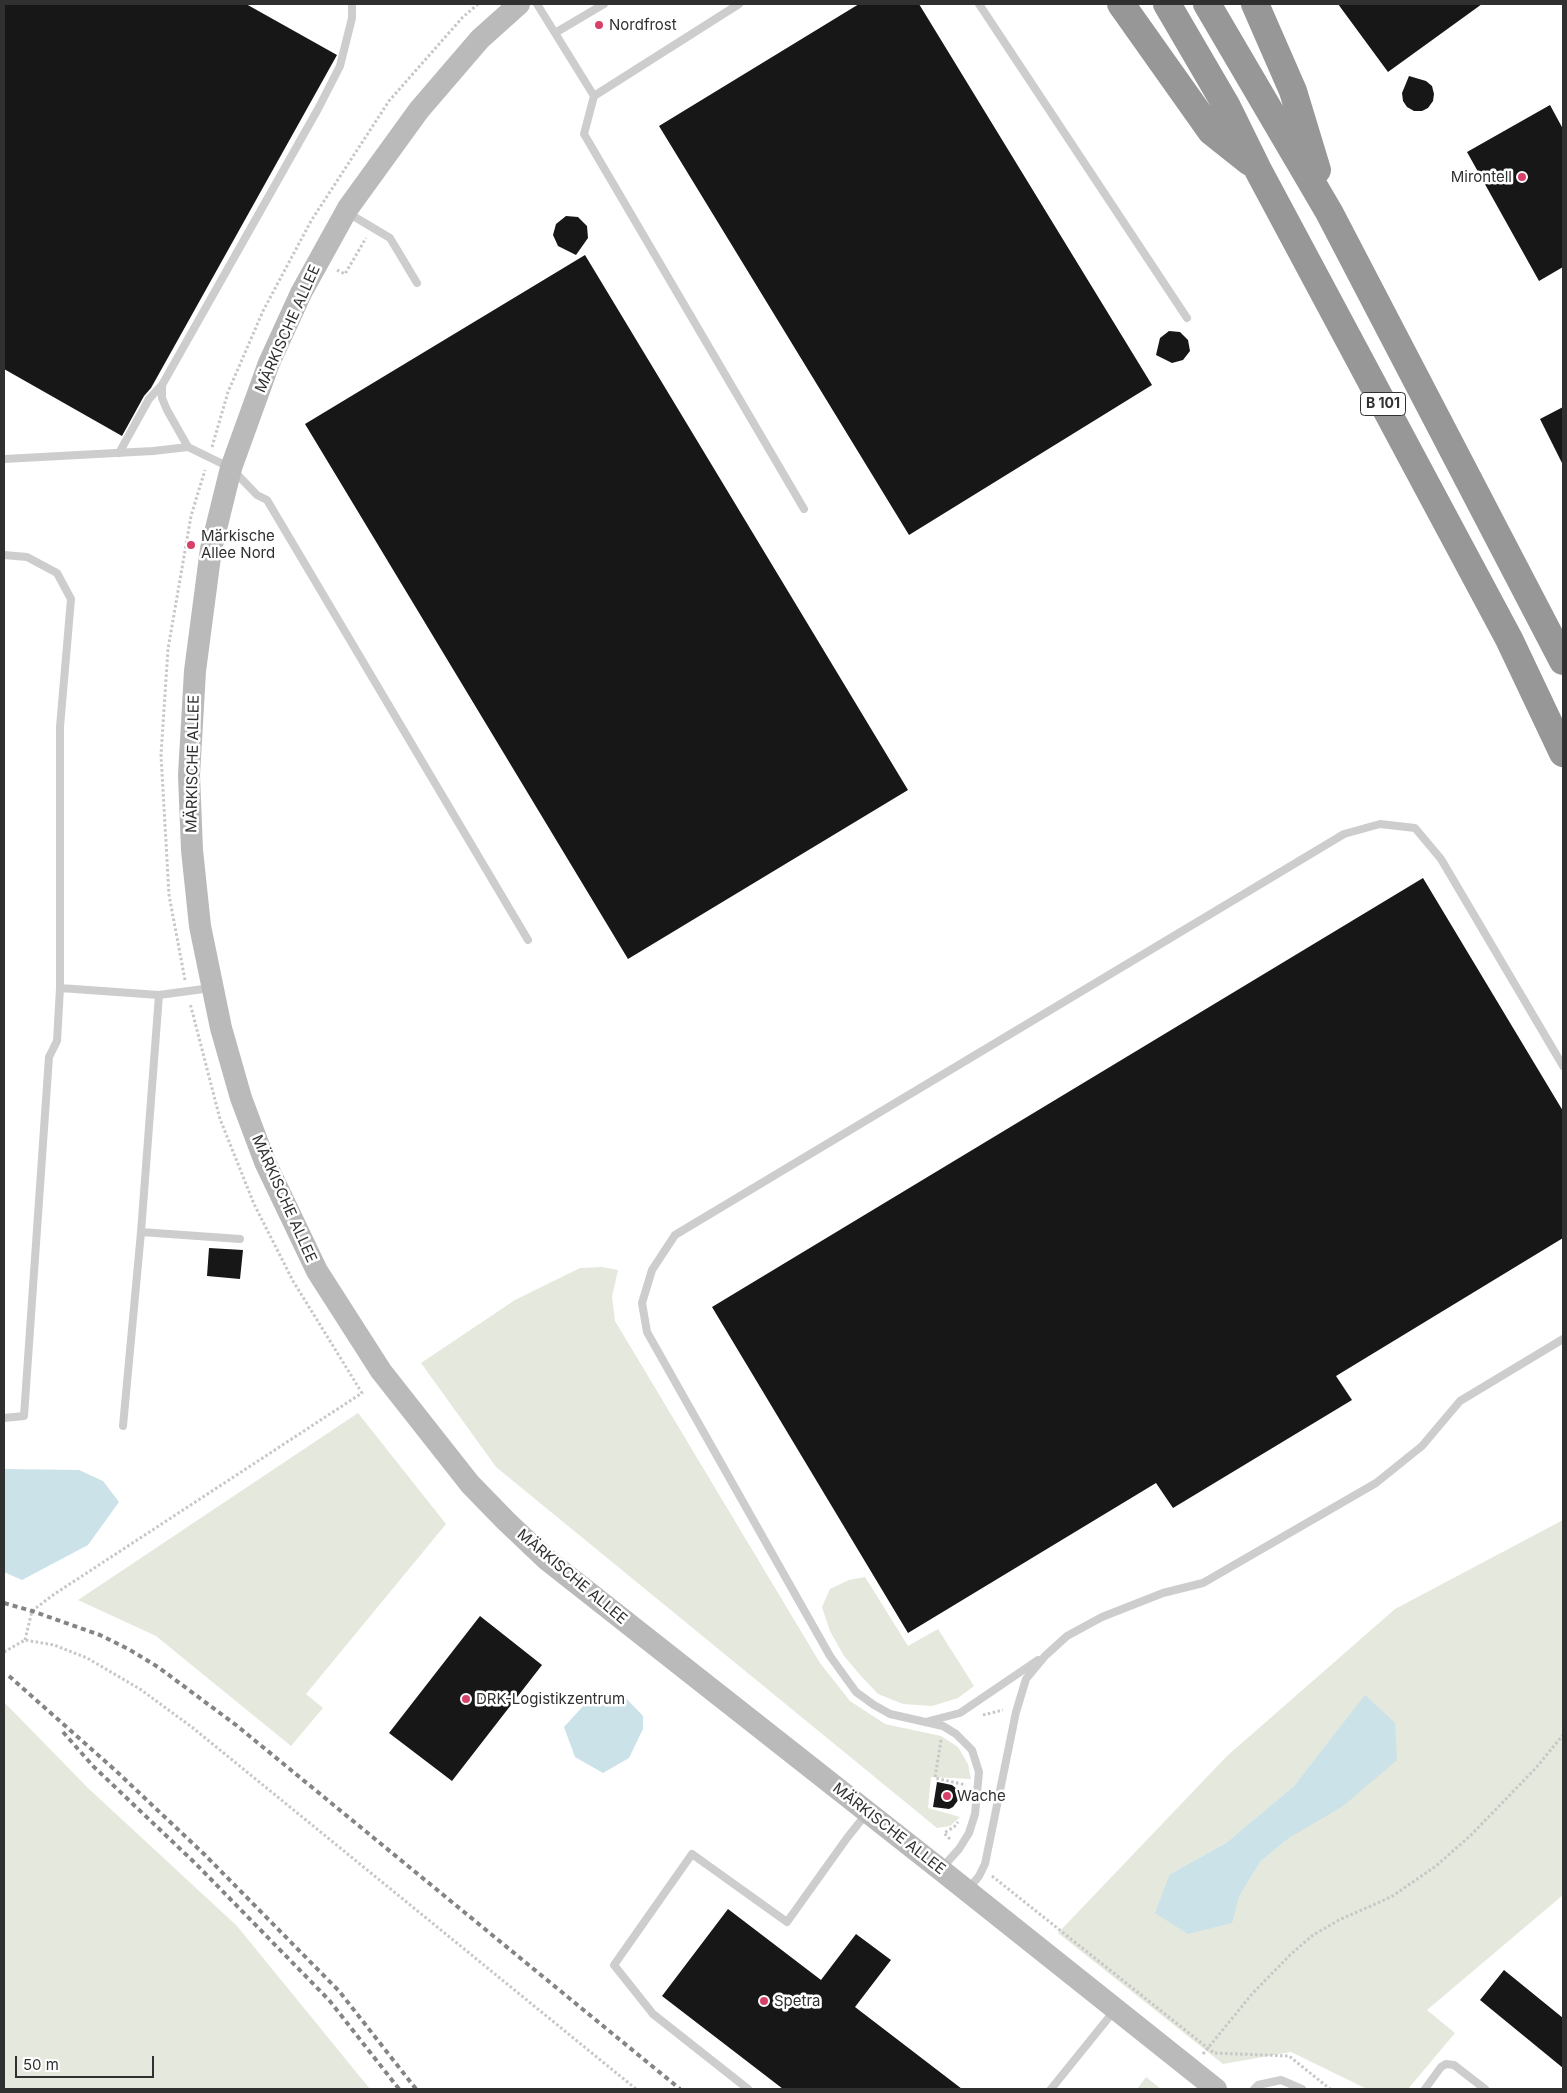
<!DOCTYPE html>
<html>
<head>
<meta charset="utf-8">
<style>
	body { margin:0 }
	#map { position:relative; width:1567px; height:2093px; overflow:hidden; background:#fff; font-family:Inter,sans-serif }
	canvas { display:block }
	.frame { position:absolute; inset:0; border:5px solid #303030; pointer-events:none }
	.scale { position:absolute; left:15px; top:2056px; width:139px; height:22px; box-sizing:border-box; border:2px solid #303030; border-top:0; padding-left:6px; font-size:15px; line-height:18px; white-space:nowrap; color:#303030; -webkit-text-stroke:4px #fff; paint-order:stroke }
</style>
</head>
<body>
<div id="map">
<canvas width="1567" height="2093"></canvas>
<div class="frame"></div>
<div class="scale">50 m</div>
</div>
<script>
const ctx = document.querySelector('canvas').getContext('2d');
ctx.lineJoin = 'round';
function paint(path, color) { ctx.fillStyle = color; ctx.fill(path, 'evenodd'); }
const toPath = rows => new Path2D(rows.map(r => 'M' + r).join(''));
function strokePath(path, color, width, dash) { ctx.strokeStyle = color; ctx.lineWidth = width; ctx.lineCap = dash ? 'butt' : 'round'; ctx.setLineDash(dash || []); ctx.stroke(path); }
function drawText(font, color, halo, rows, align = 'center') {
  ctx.font = font + ' Inter,sans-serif'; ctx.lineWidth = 5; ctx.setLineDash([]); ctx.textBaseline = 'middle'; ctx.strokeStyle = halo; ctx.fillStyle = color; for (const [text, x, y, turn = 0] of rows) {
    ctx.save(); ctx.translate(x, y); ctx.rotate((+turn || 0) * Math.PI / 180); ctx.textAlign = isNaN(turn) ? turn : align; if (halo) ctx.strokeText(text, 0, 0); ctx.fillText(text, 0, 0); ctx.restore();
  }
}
paint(toPath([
	[602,1267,618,1270,612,1297,615,1321,820,1663,850,1701,885,1724,941,1736,958,1747,968,1764,971,1779,931,1777,928,1808,960,1817,950,1826,937,1828,496,1467,421,1363,515,1300,580,1268],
	[358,1413,446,1524,306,1694,323,1708,291,1746,156,1636,78,1600],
	[1563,1520,1563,1895,1427,2010,1455,2033,1408,2089,1367,2089,1291,2052,1223,2064,1058,1933,1227,1756,1395,1609],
	[1365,1696,1289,1838,1260,1862,1239,1897,1170,1874,1226,1843,1294,1786],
	[865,1577,908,1646,938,1629,974,1686,958,1698,932,1706,903,1704,878,1694,861,1676,844,1656,830,1631,822,1607,830,1589,849,1580],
	[4,1702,88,1788,237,1926,370,2089,4,2089],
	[1146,2077,1161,2089,1137,2089]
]), '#e5e8dc');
paint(toPath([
	[4,1469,79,1470,103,1481,119,1502,88,1545,22,1580,4,1572],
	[596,1692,623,1695,643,1716,643,1729,629,1758,603,1773,575,1757,564,1727],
	[1365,1695,1395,1723,1397,1760,1343,1806,1289,1838,1260,1862,1239,1897,1232,1923,1188,1934,1155,1913,1170,1874,1226,1843,1294,1786]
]), '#cae2e8');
paint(toPath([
	[4,4,246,4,337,55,151,388,144,396,122,436,4,369],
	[859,4,919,4,1152,385,909,535,659,126],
	[1338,4,1482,4,1388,72],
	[1409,76,1426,81,1432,86,1434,94,1433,101,1428,108,1422,111,1414,111,1407,107,1403,101,1402,93],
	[1550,105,1563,129,1563,267,1539,281,1467,152],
	[566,216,578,217,587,226,588,238,576,255,558,246,553,235,556,224],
	[585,255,908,790,628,959,305,424],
	[1169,331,1180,332,1188,340,1190,351,1183,360,1172,363,1156,355,1160,338],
	[1563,407,1563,465,1540,419],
	[1423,878,1563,1111,1563,1238,1336,1376,1352,1400,1173,1508,1156,1483,908,1633,712,1307],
	[209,1248,243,1250,240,1279,207,1276],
	[480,1616,542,1665,452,1781,389,1733],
	[937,1782,952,1785,957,1789,959,1793,959,1799,953,1807,949,1809,933,1807],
	[728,1909,821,1980,856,1934,891,1960,855,2007,962,2089,783,2089,662,1996],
	[1504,1970,1563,2018,1563,2068,1480,2000]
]), '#171717');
strokePath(toPath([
	[337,270,345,274,366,238],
	[212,447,228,392,263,311,311,221,389,101,462,18,478,4],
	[185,980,169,895,161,755,168,649,191,516,205,470],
	[25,1640,32,1611,53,1595,362,1393,293,1281,254,1204,220,1119,190,1003],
	[4,1652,25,1640,54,1645,87,1658,140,1689,193,1728,636,2089],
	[983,1715,1003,1710],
	[941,1740,935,1778,966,1785],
	[950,1839,944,1833,954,1827,958,1822],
	[992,1876,1214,2053,1289,2056,1330,2089],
	[1203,2054,1252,1994,1290,1955,1313,1935,1339,1920,1391,1897,1436,1866,1470,1836,1535,1769,1563,1735]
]), '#c7c7c7', 3, [2.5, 2.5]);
strokePath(toPath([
	[537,4,594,96,739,4],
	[979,4,1187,318],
	[555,33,604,4],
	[594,96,584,134,804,509],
	[348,213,390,238,417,283],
	[188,447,167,410,162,398,162,385,318,109,340,66,352,18,352,4],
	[119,453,149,399,162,385],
	[4,459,153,451,188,447,231,468,257,495,267,500,528,940],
	[4,555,27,557,57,573,71,599,60,727,60,988,159,995],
	[141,1232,240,1239],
	[4,1418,24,1416,49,1057,57,1041,60,988],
	[123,1426,141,1232,159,995,211,988],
	[929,1721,960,1713,1038,1660],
	[942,1868,959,1849,969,1833,975,1814,979,1772,972,1750,956,1734,943,1726,890,1714,874,1705,856,1692,830,1656,647,1332,642,1303,652,1270,675,1235,1344,834,1380,824,1415,828,1441,859,1563,1066],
	[968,1890,979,1876,985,1864,1016,1712,1026,1679,1045,1656,1067,1636,1102,1617,1163,1593,1203,1583,1376,1483,1422,1446,1460,1401,1563,1339],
	[748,2089,653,2014,614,1965,692,1854,787,1922,847,1838,867,1813],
	[1051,2089,1114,2011],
	[1254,2089,1258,2085,1281,2080,1302,2089],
	[1425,2089,1441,2067,1446,2064,1454,2065,1485,2089]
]), '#cdcdcd', 8);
strokePath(toPath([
	[519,4,480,39,419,110,348,208,301,293,269,363,231,468,211,549,195,671,189,775,192,850,200,926,221,1028,241,1098,265,1162,317,1271,381,1371,470,1484,506,1521,546,1559,941,1870,1216,2089]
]), '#bababa', 22);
strokePath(toPath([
	[1121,4,1211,131,1250,162],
	[1167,4,1226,105,1257,168,1509,639,1563,753],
	[1207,4,1329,212,1563,661],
	[1255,4,1293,91,1317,170]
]), '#979797', 28);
strokePath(toPath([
	[4,1603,32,1611,100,1635,130,1650,158,1667,236,1725,680,2089],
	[9,1676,115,1770,205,1855,339,1991,416,2089],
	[63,1732,93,1766,196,1864,329,2000,399,2089]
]), '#858585', 4, [5, 4]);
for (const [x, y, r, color] of [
	[599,25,5,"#d74169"],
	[1522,177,5,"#d74169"],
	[191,545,5,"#d74169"],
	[466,1699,5,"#d74169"],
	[947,1796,5,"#d74169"],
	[764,2001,5,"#d74169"]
]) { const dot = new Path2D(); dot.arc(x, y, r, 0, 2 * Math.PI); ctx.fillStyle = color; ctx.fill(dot); strokePath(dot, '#fff', 2); }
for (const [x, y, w] of [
	[1383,404,45]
]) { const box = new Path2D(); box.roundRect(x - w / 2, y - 11.5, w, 23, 4); ctx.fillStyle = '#fff'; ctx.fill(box); strokePath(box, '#303030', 1); }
drawText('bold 14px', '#303030', null, [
	["B 101",1383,404]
]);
drawText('15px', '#303030', '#fff', [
	["Nordfrost",609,25],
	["Mirontell",1512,177,"right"],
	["Märkische",201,536],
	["Allee Nord",201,553],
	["DRK-Logistikzentrum",476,1699],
	["Wache",957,1796],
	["Spetra",774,2001]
], 'left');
drawText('15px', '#303030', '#fff', [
	["MÄRKISCHE ALLEE",288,329,-66],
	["MÄRKISCHE ALLEE",193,764,-89],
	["MÄRKISCHE ALLEE",284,1199,66],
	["MÄRKISCHE ALLEE",572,1577,40],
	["MÄRKISCHE ALLEE",889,1829,38]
]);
</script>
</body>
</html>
